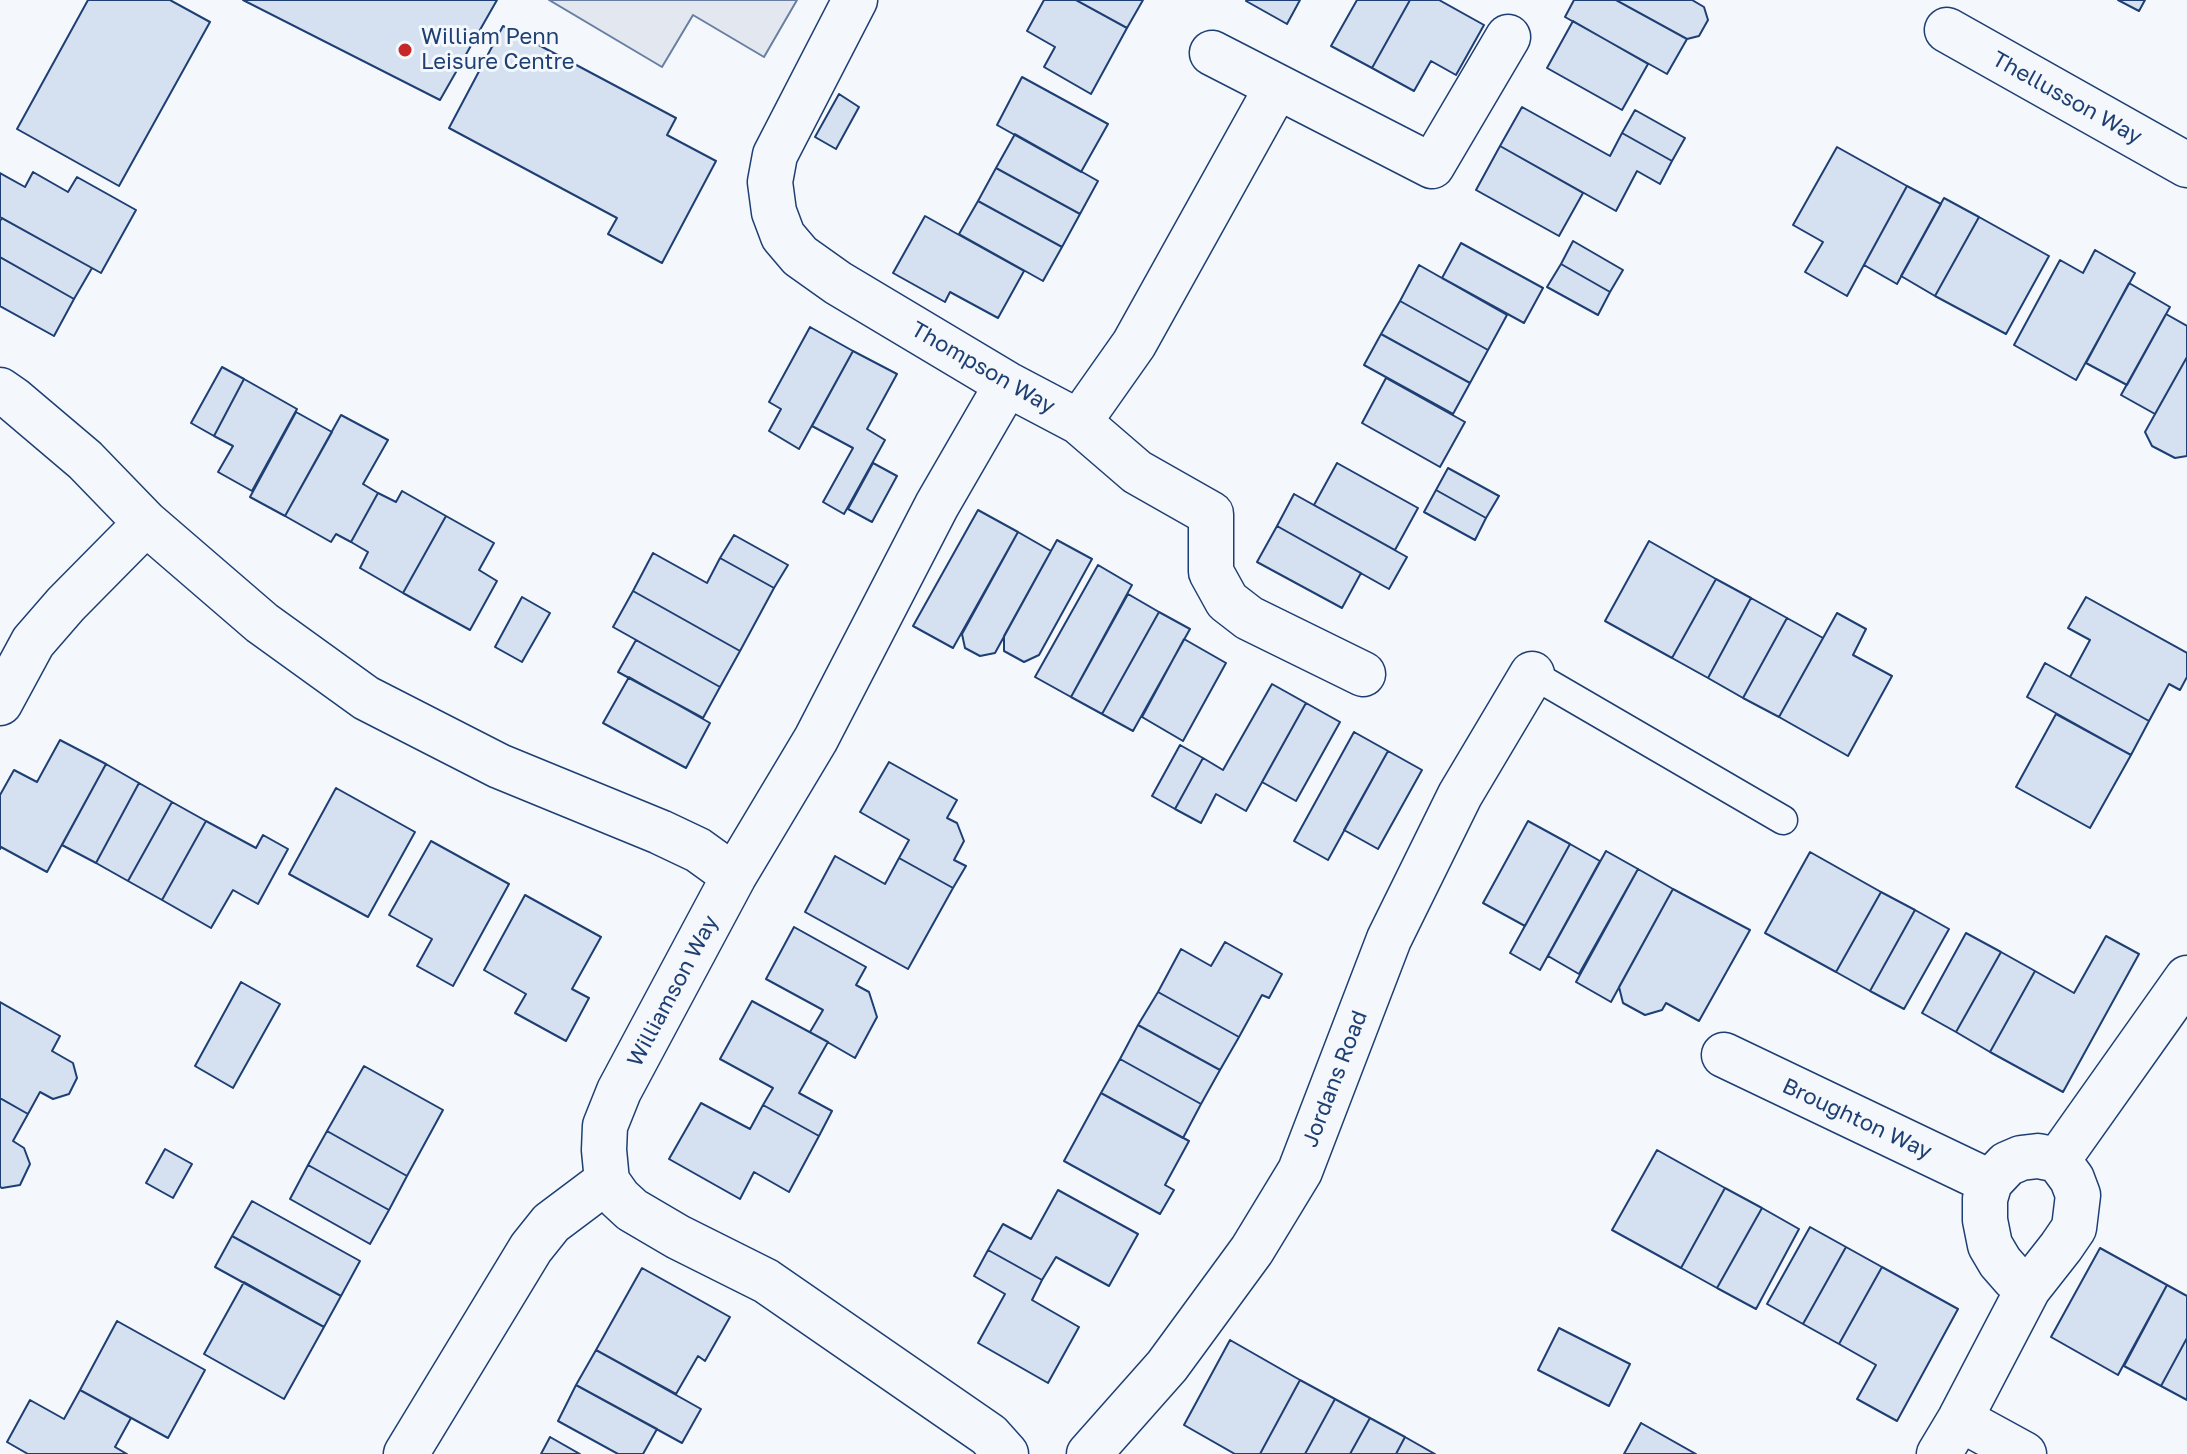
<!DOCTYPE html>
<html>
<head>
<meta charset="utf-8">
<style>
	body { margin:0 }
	canvas { display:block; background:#f4f7fb }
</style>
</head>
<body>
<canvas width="2187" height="1454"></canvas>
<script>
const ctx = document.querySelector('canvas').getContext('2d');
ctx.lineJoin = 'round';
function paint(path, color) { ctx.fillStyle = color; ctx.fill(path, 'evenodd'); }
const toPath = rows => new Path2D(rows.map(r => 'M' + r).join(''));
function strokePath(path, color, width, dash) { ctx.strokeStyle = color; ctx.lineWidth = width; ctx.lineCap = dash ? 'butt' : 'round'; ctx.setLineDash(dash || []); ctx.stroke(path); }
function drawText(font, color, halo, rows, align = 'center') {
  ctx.font = font + ' "Golos Text",sans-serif'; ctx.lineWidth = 6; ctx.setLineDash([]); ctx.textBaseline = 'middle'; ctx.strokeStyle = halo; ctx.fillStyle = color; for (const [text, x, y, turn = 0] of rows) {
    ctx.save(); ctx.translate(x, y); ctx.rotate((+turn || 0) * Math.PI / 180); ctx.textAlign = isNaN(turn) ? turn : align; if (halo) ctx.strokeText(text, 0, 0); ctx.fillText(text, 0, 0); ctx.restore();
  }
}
const parking = toPath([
	[549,0,797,0,764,57,693,15,662,67,549,0]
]);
paint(parking, '#e3e8f0');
strokePath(parking, '#687fa3', 2);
const building = toPath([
	[88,0,170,0,210,22,119,186,17,129,88,0],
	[243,0,497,0,440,100,243,0],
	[1044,0,1076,0,1127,28,1091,94,1044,67,1055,47,1027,31,1044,0],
	[1076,0,1143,0,1127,28,1076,0],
	[1247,0,1300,0,1287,24,1246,1,1247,0],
	[1357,0,1410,0,1372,68,1331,46,1357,0],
	[1410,0,1439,0,1484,25,1456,75,1431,61,1414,91,1372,68,1410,0],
	[1574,0,1616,0,1687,39,1667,74,1565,17,1574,0],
	[1616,0,1692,0,1704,7,1708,20,1699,36,1687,39,1616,0],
	[2118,0,2145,0,2139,11,2118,0],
	[1573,21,1648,64,1622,110,1547,68,1573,21],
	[503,26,676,118,667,135,716,161,662,263,608,234,617,218,449,128,503,26],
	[1022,77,1108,124,1081,172,997,125,1022,77],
	[839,94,859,107,836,149,815,137,839,94],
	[1522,107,1610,156,1622,133,1672,161,1660,184,1637,171,1616,211,1500,146,1522,107],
	[1635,110,1685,138,1672,161,1622,133,1635,110],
	[1015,134,1098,181,1080,214,996,168,1015,134],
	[1500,146,1583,193,1559,236,1476,190,1500,146],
	[1837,147,1907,186,1847,296,1805,272,1823,242,1793,225,1837,147],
	[996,168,1080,214,1062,247,978,201,996,168],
	[33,172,68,192,77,177,136,210,101,273,0,217,0,173,25,187,33,172],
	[1907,186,1941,204,1897,284,1864,265,1907,186],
	[1944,198,1979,217,1935,296,1901,276,1944,198],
	[978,201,1062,247,1043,281,959,234,978,201],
	[925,216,1024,271,998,318,950,292,945,302,893,273,925,216],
	[1979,217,2049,256,2006,334,1935,296,1979,217],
	[2,218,92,268,74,299,0,257,0,221,2,218],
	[1573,241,1623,270,1610,292,1561,264,1573,241],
	[1461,243,1543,288,1524,323,1442,278,1461,243],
	[2095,250,2135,273,2076,380,2014,345,2060,260,2083,273,2095,250],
	[0,257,74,299,54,336,0,306,0,257],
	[1561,264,1610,292,1598,315,1547,287,1561,264],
	[1419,265,1507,315,1488,350,1400,301,1419,265],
	[2129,283,2170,307,2127,385,2086,363,2129,283],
	[1400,301,1488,350,1470,383,1381,334,1400,301],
	[2166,314,2187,326,2187,357,2155,414,2121,395,2166,314],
	[810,327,853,351,799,449,769,431,781,409,769,402,810,327],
	[1381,334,1470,383,1453,414,1364,365,1381,334],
	[853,351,897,374,867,429,885,440,844,514,823,502,853,448,812,426,853,351],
	[2187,357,2187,456,2175,458,2152,446,2145,432,2187,357],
	[222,367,244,379,214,436,191,423,222,367],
	[1386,378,1465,422,1440,467,1362,423,1386,378],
	[244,379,297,409,252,491,218,472,233,446,214,436,244,379],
	[296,412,332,432,285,516,250,497,296,412],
	[341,415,388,440,363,484,378,493,351,542,336,534,331,542,285,516,341,415],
	[873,463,897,476,872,522,848,509,873,463],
	[1337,463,1418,508,1395,550,1314,505,1337,463],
	[1448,468,1499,496,1486,518,1436,490,1448,468],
	[1436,490,1486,518,1475,540,1424,512,1436,490],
	[402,491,446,516,403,593,360,568,368,552,351,542,378,493,396,502,402,491],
	[1294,494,1407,557,1389,589,1277,526,1294,494],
	[978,510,1018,532,953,648,913,626,978,510],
	[446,516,494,543,479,570,497,581,470,630,403,593,446,516],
	[1277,526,1361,573,1342,608,1257,562,1277,526],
	[1018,532,1051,551,995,653,980,656,965,648,962,634,1018,532],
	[734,535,788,565,774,588,720,558,734,535],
	[1057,540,1092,559,1039,655,1024,662,1004,651,1004,636,1057,540],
	[1649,541,1716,579,1672,658,1605,621,1649,541],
	[653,553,707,583,720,558,774,588,740,651,633,591,653,553],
	[1098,565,1132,585,1071,697,1035,677,1098,565],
	[1716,579,1751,598,1708,678,1672,658,1716,579],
	[633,591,740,651,720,687,613,627,633,591],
	[1128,594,1159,612,1102,714,1071,697,1128,594],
	[522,597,550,613,522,662,495,647,522,597],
	[2086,597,2187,653,2187,677,2180,690,2169,684,2149,721,2070,677,2090,640,2068,628,2086,597],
	[1751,598,1787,618,1743,698,1708,678,1751,598],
	[1159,612,1190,629,1133,731,1102,714,1159,612],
	[1837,613,1866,629,1853,655,1892,676,1848,756,1779,717,1837,613],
	[1787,618,1823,638,1779,717,1743,698,1787,618],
	[1184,639,1226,663,1183,741,1142,717,1184,639],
	[636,640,720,687,703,718,618,672,636,640],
	[2045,663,2149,721,2131,755,2027,697,2045,663],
	[629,677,710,723,686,768,603,723,629,677],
	[1272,684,1306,703,1246,811,1216,794,1201,823,1175,809,1203,758,1223,770,1272,684],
	[1306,703,1340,722,1296,801,1262,782,1306,703],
	[2056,714,2131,755,2090,828,2016,787,2056,714],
	[1354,732,1388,751,1328,860,1294,841,1354,732],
	[60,740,106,764,47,872,1,847,0,849,0,795,14,770,37,782,60,740],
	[1180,745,1203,758,1175,809,1152,796,1180,745],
	[1388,751,1422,770,1378,849,1344,830,1388,751],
	[889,762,957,800,947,818,957,823,964,841,954,860,966,866,953,888,899,858,909,840,860,812,889,762],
	[106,764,139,783,96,863,62,845,106,764],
	[139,783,172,802,128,881,96,863,139,783],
	[336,788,415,832,368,917,289,874,336,788],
	[172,802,206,821,162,900,128,881,172,802],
	[206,821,256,848,263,835,288,849,258,904,233,890,211,928,162,900,206,821],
	[1528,821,1570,844,1525,926,1483,903,1528,821],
	[431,841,509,884,453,986,417,966,432,939,389,915,431,841],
	[1570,844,1600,861,1540,970,1510,953,1570,844],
	[1606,851,1638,869,1579,974,1548,956,1606,851],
	[1810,852,1881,892,1836,972,1765,933,1810,852],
	[835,856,885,884,899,858,953,888,908,969,805,912,835,856],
	[1638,869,1673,889,1611,1002,1576,982,1638,869],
	[1673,889,1750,930,1699,1021,1666,1003,1662,1010,1645,1015,1623,1003,1619,987,1673,889],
	[1881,892,1915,910,1870,991,1836,972,1881,892],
	[525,895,601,937,572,989,589,998,566,1041,515,1013,526,994,484,970,525,895],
	[1915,910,1949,929,1904,1009,1870,991,1915,910],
	[794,927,866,967,856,985,869,992,877,1017,855,1058,810,1032,823,1010,766,979,794,927],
	[1966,933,2001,952,1956,1032,1922,1013,1966,933],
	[2106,936,2139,954,2063,1092,1990,1052,2035,971,2074,993,2106,936],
	[1225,942,1282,974,1269,998,1262,995,1239,1037,1158,992,1181,949,1211,966,1225,942],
	[2001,952,2035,971,1990,1052,1956,1032,2001,952],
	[241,982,280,1004,233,1088,195,1066,241,982],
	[1158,992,1239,1037,1220,1070,1138,1025,1158,992],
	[752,1001,828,1042,799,1093,832,1111,819,1136,763,1105,773,1088,720,1059,752,1001],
	[0,1002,60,1036,52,1051,73,1063,77,1078,69,1094,53,1099,40,1092,28,1114,0,1098,0,1002],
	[1138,1025,1220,1070,1201,1104,1120,1059,1138,1025],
	[1120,1059,1201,1104,1183,1138,1101,1093,1120,1059],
	[364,1066,443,1110,407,1176,327,1131,364,1066],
	[1101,1093,1189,1141,1165,1185,1174,1190,1160,1214,1064,1161,1101,1093],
	[0,1098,28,1114,13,1141,24,1148,30,1164,20,1185,2,1188,0,1187,0,1098],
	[701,1103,750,1129,763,1105,819,1136,789,1192,754,1172,740,1199,669,1159,701,1103],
	[327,1131,407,1176,389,1210,308,1165,327,1131],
	[165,1149,192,1164,173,1198,146,1183,165,1149],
	[1657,1150,1725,1188,1681,1268,1612,1230,1657,1150],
	[308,1165,389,1210,370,1244,290,1199,308,1165],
	[1725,1188,1762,1208,1717,1288,1681,1268,1725,1188],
	[1058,1190,1138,1234,1109,1286,1056,1257,1042,1280,988,1250,1003,1224,1031,1239,1058,1190],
	[252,1201,360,1261,341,1296,232,1236,252,1201],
	[1762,1208,1799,1229,1756,1309,1717,1288,1762,1208],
	[1810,1227,1846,1247,1803,1324,1767,1304,1810,1227],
	[232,1236,341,1296,324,1327,215,1267,232,1236],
	[1846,1247,1882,1267,1839,1344,1803,1324,1846,1247],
	[2100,1248,2167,1285,2118,1375,2051,1337,2100,1248],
	[988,1250,1042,1280,1032,1300,1079,1327,1048,1383,978,1343,1005,1294,974,1276,988,1250],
	[1882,1267,1958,1309,1897,1421,1857,1399,1876,1365,1839,1344,1882,1267],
	[642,1268,730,1317,705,1361,698,1356,676,1394,596,1350,642,1268],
	[244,1282,324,1327,284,1399,204,1354,244,1282],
	[2167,1285,2187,1296,2187,1338,2161,1386,2124,1366,2167,1285],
	[117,1321,205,1370,168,1438,80,1390,117,1321],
	[1559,1328,1630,1364,1609,1406,1538,1370,1559,1328],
	[2187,1338,2187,1400,2161,1386,2187,1338],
	[1230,1340,1300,1380,1260,1454,1235,1454,1184,1425,1230,1340],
	[596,1350,701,1409,682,1443,576,1385,596,1350],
	[1300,1380,1335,1399,1305,1454,1260,1454,1300,1380],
	[576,1385,657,1429,643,1454,618,1454,558,1421,576,1385],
	[80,1390,131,1418,115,1447,127,1454,28,1454,7,1442,30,1400,64,1419,80,1390],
	[1335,1399,1370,1418,1350,1454,1305,1454,1335,1399],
	[1370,1418,1405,1437,1396,1454,1350,1454,1370,1418],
	[1641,1423,1696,1454,1624,1454,1641,1423],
	[550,1437,580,1454,541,1454,550,1437],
	[1405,1437,1435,1454,1396,1454,1405,1437]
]);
paint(building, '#d5e0f0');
strokePath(building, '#1d3f73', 2);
const service = toPath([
	[1532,674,1783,820]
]);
const minor = toPath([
	[855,0,775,155,770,182,774,212,783,236,800,256,838,283,1007,384,1079,422,1134,344,1277,87],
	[1947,30,2187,165],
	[1212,53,1432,166,1508,37],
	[0,390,13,399,85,460,146,523,262,623,366,698,499,766,660,832,698,850,734,876],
	[1079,422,1137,472,1211,514,1211,572,1227,601,1249,618,1363,674],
	[0,703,33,642,66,604,146,523],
	[1724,1055,1990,1182],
	[2028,1289,2061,1247,2074,1228,2078,1195,2072,1179,2058,1160],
	[1960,1419,2024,1454],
	[406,1454,531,1248,551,1223,607,1181],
	[1006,1454,989,1435,766,1281,678,1237,632,1210,619,1198,607,1181,604,1150,605,1126,619,1091,734,876,816,739,937,505,1007,384],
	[1089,1454,1167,1366,1252,1250,1300,1171,1389,939,1460,795,1532,674],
	[1939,1454,1960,1419,2028,1289,2014,1278,2000,1262,1990,1245,1985,1220,1985,1199,1990,1182,2007,1164,2021,1158,2038,1156,2058,1160,2187,978]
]);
strokePath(service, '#1d3f73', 31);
strokePath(minor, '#1d3f73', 47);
strokePath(service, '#f4f7fb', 28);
strokePath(minor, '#f4f7fb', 44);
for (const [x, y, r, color] of [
	[405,50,8,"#c62828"]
]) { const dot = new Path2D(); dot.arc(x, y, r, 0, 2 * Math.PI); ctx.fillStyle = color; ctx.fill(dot); strokePath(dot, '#f4f7fb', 3); }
drawText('22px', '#1d3f73', '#f4f7fb', [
	["William Penn",421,37],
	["Leisure Centre",421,62]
], 'left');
drawText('22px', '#1d3f73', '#f4f7fb', [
	["Thellusson Way",2067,98,29],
	["Thompson Way",983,368,30],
	["Williamson Way",673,991,-62],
	["Jordans Road",1335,1079,-69],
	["Broughton Way",1857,1119,25]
]);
</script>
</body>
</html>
